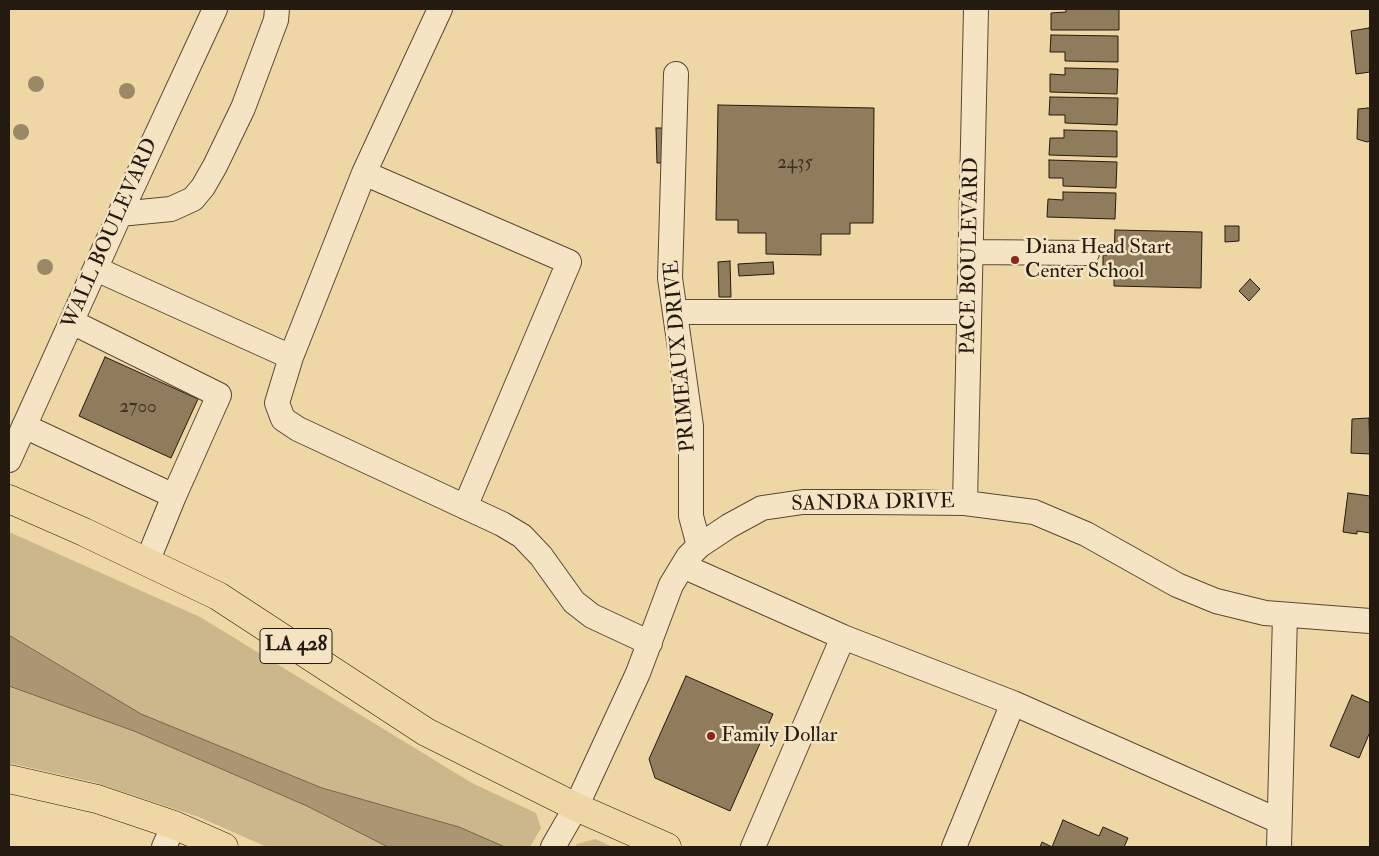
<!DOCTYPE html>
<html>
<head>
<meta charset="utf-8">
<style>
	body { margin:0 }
	#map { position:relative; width:1379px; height:856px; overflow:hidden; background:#efd6a5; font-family:"IM FELL Double Pica",serif }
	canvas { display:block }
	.frame { position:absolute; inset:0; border:10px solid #241a0f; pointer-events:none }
</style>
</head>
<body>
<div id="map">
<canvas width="1379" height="856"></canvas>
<div class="frame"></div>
</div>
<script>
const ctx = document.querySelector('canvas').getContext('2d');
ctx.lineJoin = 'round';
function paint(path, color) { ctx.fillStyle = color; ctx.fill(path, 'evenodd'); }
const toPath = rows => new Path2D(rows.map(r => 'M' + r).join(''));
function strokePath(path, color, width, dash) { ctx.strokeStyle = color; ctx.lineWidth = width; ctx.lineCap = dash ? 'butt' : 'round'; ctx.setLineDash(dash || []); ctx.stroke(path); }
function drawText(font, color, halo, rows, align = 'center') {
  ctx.font = font + ' "IM FELL Double Pica",serif'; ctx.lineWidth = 5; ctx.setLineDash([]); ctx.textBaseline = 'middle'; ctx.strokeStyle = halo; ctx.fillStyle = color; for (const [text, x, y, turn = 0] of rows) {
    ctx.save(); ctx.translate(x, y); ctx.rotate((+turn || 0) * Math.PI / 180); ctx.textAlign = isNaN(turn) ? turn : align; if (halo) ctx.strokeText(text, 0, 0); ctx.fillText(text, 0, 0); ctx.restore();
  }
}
paint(toPath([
	[9,532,200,617,472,783,536,813,541,828,530,847,504,847,459,827,322,788,141,714,9,634],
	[9,686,134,731,307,806,388,847,267,847,199,817,93,782,9,763],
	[595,839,613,847,575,847,577,844]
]), '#ccb68c');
const water = toPath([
	[9,635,141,714,322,788,459,827,505,847,388,847,307,806,134,731,9,686,9,635]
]);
paint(water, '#aa9672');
strokePath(water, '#74644a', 1);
const building = toPath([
	[1066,9,1119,9,1119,30,1051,30,1051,13,1066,12,1066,9],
	[1369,28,1370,32,1370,72,1356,74,1351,31,1369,28],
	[1051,35,1118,36,1118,62,1065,61,1065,52,1050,52,1051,35],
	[1065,68,1118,69,1117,94,1050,92,1050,74,1065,75,1065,68],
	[1050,97,1118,98,1117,125,1065,123,1065,115,1049,115,1050,97],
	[718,105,874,108,873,223,850,223,850,234,821,234,821,255,766,254,766,233,738,233,738,220,716,220,718,105],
	[1368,108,1370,109,1370,141,1367,142,1357,139,1358,109,1368,108],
	[656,128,667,128,668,163,657,163,656,128],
	[1064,130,1117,131,1117,157,1049,155,1050,138,1064,138,1064,130],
	[1049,160,1117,162,1116,188,1063,186,1063,178,1049,178,1049,160],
	[1063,192,1116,193,1115,219,1047,217,1048,199,1063,200,1063,192],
	[1225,226,1239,226,1239,241,1225,242,1225,226],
	[1115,230,1202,232,1201,288,1114,286,1114,268,1103,268,1103,255,1114,255,1115,230],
	[730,261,731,297,719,297,718,262,730,261],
	[773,262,774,274,739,276,738,264,773,262],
	[1250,279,1260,289,1249,301,1239,291,1250,279],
	[105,357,198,399,171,458,79,416,105,357],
	[1369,418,1370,454,1351,453,1352,419,1369,418],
	[1348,493,1370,496,1370,533,1357,531,1357,534,1343,532,1348,493],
	[686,676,773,714,730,811,655,778,649,759,686,676],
	[1352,695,1370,703,1370,732,1359,758,1330,746,1352,695],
	[1063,820,1099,836,1103,827,1128,838,1124,847,1040,847,1042,842,1052,847,1063,820]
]);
paint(building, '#8e7c5d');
strokePath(building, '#241a0f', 1);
const minor = toPath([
	[440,9,364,173,291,357,277,403,283,419,298,429,502,524,522,536,541,556,574,602,592,616,650,643],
	[676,74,670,278,691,426,691,516,699,546],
	[364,173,569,262,465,507],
	[120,214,171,209,193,199,203,187,215,166,243,108,276,20,277,9],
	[971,252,1087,253],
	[96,269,291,357],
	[675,312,969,312],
	[24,426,174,496,219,395,72,322],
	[9,460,120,214,215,9],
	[965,503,976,9],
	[147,562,174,496],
	[683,566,843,637,1013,703,1279,821],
	[164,847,174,825],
	[553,847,576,807,638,673,671,585,688,557,699,546,729,526,762,508,803,502,870,502,965,503,1034,512,1086,534,1177,585,1216,601,1265,613,1370,621],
	[753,847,843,637],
	[954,847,1013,703],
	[1279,847,1285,615]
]);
const major = toPath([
	[9,499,84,532,218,596,426,732,576,807,667,847],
	[9,779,97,799,174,825,224,847]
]);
strokePath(minor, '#574934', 26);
strokePath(major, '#241a0f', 29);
strokePath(minor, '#f5e4c4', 24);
strokePath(major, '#efd6a5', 28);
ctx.fillStyle = '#9b8867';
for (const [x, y] of [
	[36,84],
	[127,91],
	[21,132],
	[45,267]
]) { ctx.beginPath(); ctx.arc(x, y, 8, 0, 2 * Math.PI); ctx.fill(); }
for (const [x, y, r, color] of [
	[1015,260,5,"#8f2418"],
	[711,736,5,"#8f2418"]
]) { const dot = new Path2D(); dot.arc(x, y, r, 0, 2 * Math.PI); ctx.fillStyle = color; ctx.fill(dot); strokePath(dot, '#f5e4c4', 2); }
drawText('19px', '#3e3222', null, [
	["2435",795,164],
	["2700",138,408]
]);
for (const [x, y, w] of [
	[296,646,72]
]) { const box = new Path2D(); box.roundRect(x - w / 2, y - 17.5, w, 35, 4); ctx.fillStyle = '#f5e4c4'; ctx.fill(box); strokePath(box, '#241a0f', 1); }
drawText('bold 20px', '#241a0f', null, [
	["LA 428",296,646]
]);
drawText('21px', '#241a0f', '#f5e4c4', [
	["WALL BOULEVARD",111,234,-66],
	["PACE BOULEVARD",971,256,-89],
	["PRIMEAUX DRIVE",681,356,-95],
	["SANDRA DRIVE",873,504,-1]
]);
drawText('21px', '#241a0f', '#f5e4c4', [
	["Diana Head Start",1025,248],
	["Center School",1025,272],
	["Family Dollar",721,736]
], 'left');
</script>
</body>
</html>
